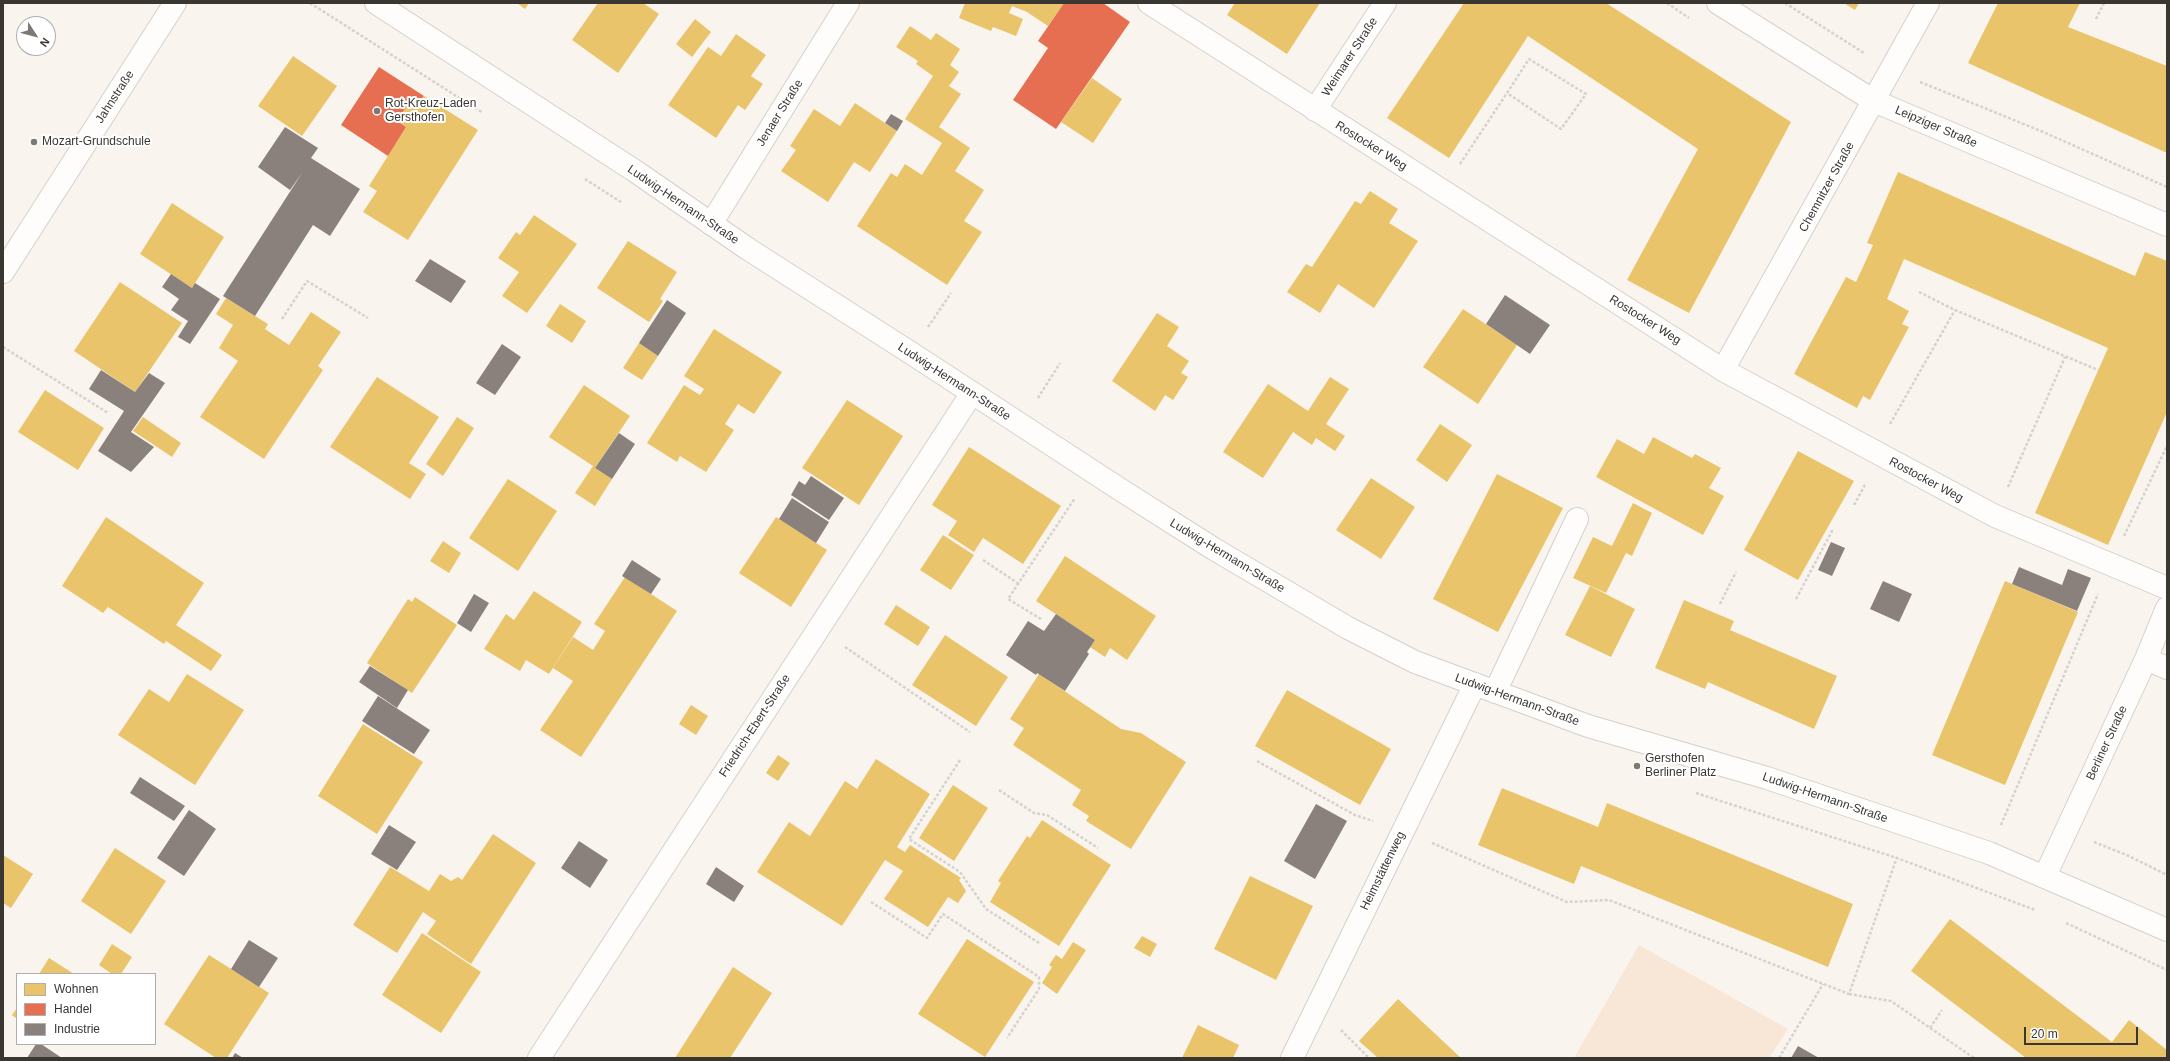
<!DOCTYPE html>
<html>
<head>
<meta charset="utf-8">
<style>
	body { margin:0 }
	#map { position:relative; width:2170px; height:1061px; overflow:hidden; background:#faf4ee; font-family:Helvetica,sans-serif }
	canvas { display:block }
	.frame { position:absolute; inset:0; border:4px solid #3a3632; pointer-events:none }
	.legend { position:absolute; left:16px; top:973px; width:140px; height:72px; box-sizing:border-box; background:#fff; border:1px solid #b0afad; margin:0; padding:5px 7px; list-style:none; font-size:12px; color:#3a3632 }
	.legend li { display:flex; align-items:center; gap:8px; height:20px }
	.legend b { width:20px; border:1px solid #b0afad }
	.north { position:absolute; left:16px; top:16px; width:40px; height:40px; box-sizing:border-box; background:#fff; border:1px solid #b0afad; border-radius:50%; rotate:126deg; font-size:11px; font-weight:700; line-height:16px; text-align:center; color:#3a3632 }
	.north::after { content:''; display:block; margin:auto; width:14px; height:18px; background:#7d7874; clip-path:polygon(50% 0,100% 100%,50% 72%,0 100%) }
	.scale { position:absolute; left:2024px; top:1027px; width:114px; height:18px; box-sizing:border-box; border:2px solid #3a3632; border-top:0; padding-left:5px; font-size:12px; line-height:14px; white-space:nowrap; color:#3a3632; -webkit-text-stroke:3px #fff; paint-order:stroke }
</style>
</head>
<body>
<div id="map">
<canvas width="2170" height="1061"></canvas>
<div class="frame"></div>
<ul class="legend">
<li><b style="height:11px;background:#e9c46a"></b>Wohnen</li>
<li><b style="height:11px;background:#e76f51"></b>Handel</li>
<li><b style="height:11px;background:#8a817c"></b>Industrie</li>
</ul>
<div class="north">N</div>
<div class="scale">20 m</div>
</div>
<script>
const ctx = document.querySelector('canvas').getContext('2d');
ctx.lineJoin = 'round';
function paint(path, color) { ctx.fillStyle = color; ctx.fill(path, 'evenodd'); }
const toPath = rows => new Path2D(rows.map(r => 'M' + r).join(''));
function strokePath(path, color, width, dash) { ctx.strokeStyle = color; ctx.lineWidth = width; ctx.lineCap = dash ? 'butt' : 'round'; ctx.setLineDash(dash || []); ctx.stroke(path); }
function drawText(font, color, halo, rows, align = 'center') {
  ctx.font = font + ' Helvetica,sans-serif'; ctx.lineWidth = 4; ctx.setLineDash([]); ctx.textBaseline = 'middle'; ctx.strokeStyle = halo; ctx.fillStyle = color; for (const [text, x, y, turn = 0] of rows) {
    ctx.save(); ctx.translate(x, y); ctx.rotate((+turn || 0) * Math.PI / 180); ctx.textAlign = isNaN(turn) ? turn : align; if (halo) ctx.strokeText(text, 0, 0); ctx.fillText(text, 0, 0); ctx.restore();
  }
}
paint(toPath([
	[1639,945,1788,1029,1769,1058,1574,1058]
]), '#f8e7d7');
paint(toPath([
	[517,3,529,3,525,9],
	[598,3,643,3,659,14,618,73,572,40],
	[965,3,1064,3,1048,26,1027,12,1012,6,1009,13,1023,19,1016,36,993,27,991,31,959,18],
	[1235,3,1320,3,1287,54,1227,15],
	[1464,3,1606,3,1791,122,1689,313,1627,280,1698,149,1528,36,1449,158,1387,118],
	[1844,3,1859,3,1855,10],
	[1998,3,2080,3,2068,27,2167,66,2167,153,1968,63],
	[695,19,711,32,692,57,676,44],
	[910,26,931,40,936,33,960,49,950,65,959,72,949,86,961,94,939,127,970,148,955,171,984,190,964,221,982,232,947,285,857,226,891,173,897,177,905,164,922,175,942,143,905,119,933,76,916,64,918,61,896,47],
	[736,34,766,55,751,76,763,84,745,110,738,105,716,138,668,105,708,47,721,56],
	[293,56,337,86,302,136,258,106],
	[1092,78,1122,99,1093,143,1061,122],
	[413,96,420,100,424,96,478,130,408,240,363,212,377,191,369,186,406,127,397,121],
	[855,103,897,131,870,172,854,162,828,202,781,171,796,150,790,146,814,109,840,126],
	[1898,172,2135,276,2145,252,2167,261,2167,412,2108,545,2035,513,2108,348,1904,259,1887,299,1909,311,1902,324,1909,327,1870,400,1863,396,1857,408,1794,374,1846,277,1856,282,1873,245,1867,243],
	[1370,191,1398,209,1389,223,1418,241,1374,308,1338,284,1320,313,1287,292,1306,264,1312,267,1355,201,1361,204],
	[172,203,224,237,192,288,140,254],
	[534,215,577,244,527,313,502,296,519,272,498,258,516,232,520,235],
	[628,241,677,272,660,299,663,301,649,322,597,288],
	[120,282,182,323,135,392,74,351],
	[226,298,268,324,265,329,289,345,311,312,341,332,318,366,323,370,264,459,200,417,238,361,219,348,233,325,216,314],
	[560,304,586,321,572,343,546,326],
	[1463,309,1517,345,1478,404,1423,367],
	[1157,313,1179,327,1167,346,1189,361,1181,373,1188,377,1173,400,1165,395,1155,411,1112,381],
	[714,329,782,372,754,414,738,404,725,424,734,430,706,472,680,456,677,462,647,443,684,385,700,395,704,389,684,376],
	[639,343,658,356,642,380,623,368],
	[377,377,439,417,409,463,426,474,410,499,330,447],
	[1330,377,1349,389,1326,424,1345,436,1335,451,1316,438,1312,445,1293,432,1263,478,1223,452,1268,384,1308,411],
	[584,385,630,416,595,468,612,479,595,506,575,493,593,466,549,437],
	[45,390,104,428,78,470,18,432],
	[847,400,903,436,859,505,802,468],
	[143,417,181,443,172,457,133,431],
	[457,417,474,428,443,476,426,464],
	[1440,424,1472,445,1447,482,1416,460],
	[1653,437,1692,458,1695,454,1721,468,1709,488,1724,496,1703,535,1596,477,1617,439,1644,454],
	[969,447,1061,506,1023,564,983,538,974,552,948,535,957,521,932,505],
	[1798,451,1854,481,1798,580,1744,550],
	[1497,474,1563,508,1498,632,1433,599],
	[1371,478,1415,507,1381,559,1336,530],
	[508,479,557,511,518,571,469,538],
	[1633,503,1652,513,1632,556,1626,553,1606,593,1573,578,1593,537,1612,546],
	[106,517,204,583,176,625,222,655,211,671,166,641,164,644,108,607,103,613,62,586],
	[776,517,827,550,791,607,739,573],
	[943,535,974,555,951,590,920,570],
	[443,541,461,553,449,573,430,561],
	[1065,556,1156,616,1127,660,1110,648,1105,657,1090,647,1095,640,1036,601],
	[625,577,677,611,581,757,540,730,573,681,553,668,573,637,593,650,605,631,594,624],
	[2005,581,2078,612,2005,785,1932,755],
	[1590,586,1635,609,1611,657,1565,635],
	[534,591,582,622,549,674,526,660,520,671,484,649,506,614,514,620],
	[415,597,457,625,412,693,367,663,408,599,412,602],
	[1684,600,1734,621,1730,630,1837,676,1814,729,1708,682,1705,689,1655,668],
	[896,605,930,627,918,646,884,624],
	[945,635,1008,677,976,726,912,685],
	[187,674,244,710,195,785,118,735,149,689,169,702],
	[1039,674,1121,729,1141,733,1186,762,1131,849,1086,821,1089,816,1072,805,1081,790,1013,745,1024,728,1010,719],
	[1287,690,1391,749,1360,805,1255,746],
	[691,705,708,716,696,735,679,724],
	[363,724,423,762,377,834,318,796],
	[778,755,790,763,778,781,766,773],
	[876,759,930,794,897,847,905,852,910,845,961,878,959,880,966,891,958,903,948,897,928,927,884,899,903,871,885,860,842,926,757,872,789,822,810,836,845,781,857,789],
	[953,785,988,808,954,861,919,838],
	[1502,788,1598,827,1607,803,1853,904,1828,967,1581,866,1574,884,1478,845],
	[1042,820,1111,865,1059,946,990,902,1001,883,998,881,1027,836,1030,838],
	[493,834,536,863,471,964,427,934,436,921,423,912,397,953,353,925,390,867,429,891,440,874,451,881,458,877,462,880],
	[115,848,166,881,131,934,81,901],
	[3,855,33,874,11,908,3,903],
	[1250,876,1313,906,1276,980,1214,949],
	[1950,919,2112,1042,2129,1020,2167,1050,2167,1058,2026,1058,1911,971],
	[422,933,481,972,441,1033,382,995],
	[1142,936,1157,944,1150,957,1134,948],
	[967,939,1034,982,985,1057,918,1014],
	[1073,942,1086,950,1057,994,1042,983,1052,967,1049,965,1056,955,1062,959],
	[112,944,132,957,121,974,112,974,99,965],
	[209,955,269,993,227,1058,216,1058,164,1024],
	[49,958,74,974,39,974],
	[733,967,772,993,730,1058,675,1058],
	[1398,999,1461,1058,1378,1058,1359,1041],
	[17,1008,17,1019,12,1015],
	[1198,1025,1239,1045,1233,1058,1182,1058]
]), '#e9c46a');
paint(toPath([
	[1064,3,1103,3,1130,22,1056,129,1013,100,1048,48,1038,41],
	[379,67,424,96,420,100,413,96,397,121,406,127,388,156,341,125]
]), '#e76f51');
paint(toPath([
	[891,114,903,121,897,131,885,123],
	[285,127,318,148,311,158,360,189,330,236,313,225,255,316,223,296,302,173,290,190,258,167],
	[430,259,466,281,451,303,415,281],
	[171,274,192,288,195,283,220,299,190,344,178,337,188,321,171,310,179,299,162,287],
	[1505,295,1550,325,1530,354,1486,324],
	[667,300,686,313,658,356,639,343],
	[502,344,521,357,495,395,476,383],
	[101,370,135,392,149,373,165,383,131,432,154,447,131,472,98,451,124,411,89,389],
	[619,433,635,444,612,479,595,468],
	[811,476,844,498,829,520,791,495,799,481,805,485],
	[792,498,829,522,816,543,779,519],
	[1831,542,1845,548,1832,576,1818,570],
	[632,560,661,579,651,594,622,576],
	[2019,567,2062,585,2068,569,2091,578,2077,611,2012,584],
	[1883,581,1912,594,1899,622,1870,609],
	[474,594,489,603,471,632,457,623],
	[1056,614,1095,640,1087,652,1089,654,1065,691,1037,673,1036,675,1006,655,1028,621,1044,631],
	[370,666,408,690,397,708,359,682],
	[378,696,430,730,414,754,362,721],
	[140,777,185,806,174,821,130,793],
	[1316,804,1347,821,1315,879,1284,861],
	[189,810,216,829,184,876,157,858],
	[389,825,416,842,397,870,371,854],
	[579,841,608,860,590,888,561,868],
	[716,867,744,886,734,902,706,884],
	[249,940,278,958,259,987,231,969],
	[36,1044,41,1044,62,1058,27,1058],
	[1798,1046,1819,1058,1791,1058],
	[235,1053,243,1058,232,1058]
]), '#8a817c');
const minor = toPath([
	[376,3,635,171,748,249,911,353,1121,490,1214,549,1348,628,1415,662,1588,726,1767,778,1989,853,2167,930],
	[1149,3,1723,370,1995,516,2167,588],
	[1718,3,1874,101,2167,225],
	[1315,110,1385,3],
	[711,224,848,3],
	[3,272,175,3],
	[1723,370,1928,3],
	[2146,659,2167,668],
	[1495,692,1577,519],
	[2045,876,2146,659,2167,608],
	[539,1058,972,393],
	[1292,1058,1475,684]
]);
strokePath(minor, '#d4d0cb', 24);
strokePath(toPath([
	[310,3,483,113],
	[1667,3,1689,18],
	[1785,3,1864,53],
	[2096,19,2104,3],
	[1920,82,2041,131,2167,187],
	[1460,164,1507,93,1529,59,1586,94,1561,129,1507,93],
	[585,179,621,202],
	[1919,292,1955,310,2098,370],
	[282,319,307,281,368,318],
	[928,327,951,293],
	[3,347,108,413],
	[1038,398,1060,363],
	[1890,424,1955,310],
	[2008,487,2065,357],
	[1854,505,1866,483],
	[2124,536,2167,446],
	[983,560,1019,584],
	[1796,599,1833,529],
	[1720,604,1736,572],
	[1041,619,1008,599,1075,498],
	[845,647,970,732],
	[960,760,909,839,960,872,986,909,1039,943],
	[1257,761,1355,815,1373,821],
	[999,790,1034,813,1047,815,1098,848],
	[1696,793,1897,858,2035,910],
	[2001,825,2098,594],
	[2094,842,2129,856,2167,875],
	[1432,843,1567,902,1609,900,1849,994,1897,857],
	[871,902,927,938,943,914,1039,977,1039,989,1007,1038],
	[2066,923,2167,970],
	[1849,994,1891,1001,1974,1058],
	[1930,1028,1942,1010],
	[1341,1030,1369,1058],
	[1779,1058,1823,984]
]), '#d5d2cf', 2.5, [3, 2]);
strokePath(minor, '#fefdfc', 22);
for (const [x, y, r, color] of [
	[377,111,4,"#7d7874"],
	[34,142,4,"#7d7874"],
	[1637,766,4,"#7d7874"]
]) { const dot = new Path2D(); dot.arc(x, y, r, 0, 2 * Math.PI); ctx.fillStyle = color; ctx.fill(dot); strokePath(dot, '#fff', 1.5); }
drawText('12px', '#3a3632', '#fff', [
	["Weimarer Straße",1350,57,-57],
	["Jahnstraße",115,97,-57],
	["Jenaer Straße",780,113,-58],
	["Leipziger Straße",1936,127,23],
	["Rostocker Weg",1371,146,32],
	["Chemnitzer Straße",1827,187,-61],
	["Ludwig-Hermann-Straße",683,205,34],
	["Rostocker Weg",1645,320,32],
	["Ludwig-Hermann-Straße",954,382,33],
	["Rostocker Weg",1926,480,28],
	["Ludwig-Hermann-Straße",1227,556,31],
	["Ludwig-Hermann-Straße",1517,700,20],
	["Friedrich-Ebert-Straße",755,726,-57],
	["Berliner Straße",2107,743,-65],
	["Ludwig-Hermann-Straße",1825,798,19],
	["Heimstättenweg",1383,871,-64]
]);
drawText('12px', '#3a3632', '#fff', [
	["Rot-Kreuz-Laden",385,104],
	["Gersthofen",385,118],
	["Mozart-Grundschule",42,142],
	["Gersthofen",1645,759],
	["Berliner Platz",1645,773]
], 'left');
</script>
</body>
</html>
